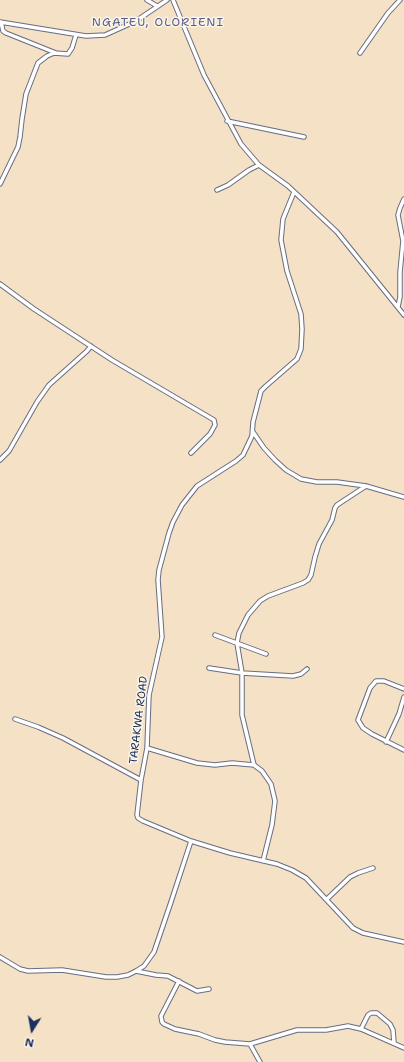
<!DOCTYPE html>
<html>
<head>
<meta charset="utf-8">
<style>
	body { margin:0 }
	#map { position:relative; width:404px; height:1062px; overflow:hidden; background:#f5e1c5; font-family:"Shantell Sans",sans-serif }
	canvas { display:block }
	.north { position:absolute; left:12px; top:1010px; width:40px; height:40px; -webkit-text-stroke:3px #fcf5e5; paint-order:stroke; rotate:191deg; font-size:11px; font-weight:700; line-height:16px; text-align:center; color:#1b2f5e }
	.north::after { content:''; display:block; margin:auto; width:14px; height:18px; background:#1b2f5e; clip-path:polygon(50% 0,100% 100%,50% 72%,0 100%) }
</style>
</head>
<body>
<div id="map">
<canvas width="404" height="1062"></canvas>
<div class="north">N</div>
</div>
<script>
const ctx = document.querySelector('canvas').getContext('2d');
ctx.lineJoin = 'round';
const toPath = rows => new Path2D(rows.map(r => 'M' + r).join(''));
function strokePath(path, color, width, dash) { ctx.strokeStyle = color; ctx.lineWidth = width; ctx.lineCap = dash ? 'butt' : 'round'; ctx.setLineDash(dash || []); ctx.stroke(path); }
function drawText(font, color, halo, rows, align = 'center') {
  ctx.font = font + ' "Shantell Sans",sans-serif'; ctx.lineWidth = 3; ctx.setLineDash([]); ctx.textBaseline = 'middle'; ctx.strokeStyle = halo; ctx.fillStyle = color; for (const [text, x, y, turn = 0] of rows) {
    ctx.save(); ctx.translate(x, y); ctx.rotate((+turn || 0) * Math.PI / 180); ctx.textAlign = isNaN(turn) ? turn : align; if (halo) ctx.strokeText(text, 0, 0); ctx.fillText(text, 0, 0); ctx.restore();
  }
}
const minor = toPath([
	[147,0,157,6],
	[173,0,204,75,241,144,259,165,288,186,337,232,404,315],
	[0,22,86,36,105,35,136,21,167,0],
	[1,22,3,31,6,33,56,53],
	[360,53,388,13,400,0],
	[227,121,304,137],
	[0,184,18,147,20,137,22,119,26,94,38,63,47,56,54,53,68,54,72,48,76,35],
	[217,190,228,185,249,170,259,165],
	[294,192,283,219,281,240,287,271,301,314,302,329,301,349,297,359,266,386,261,391,253,422,252,436,243,455,236,461,197,486,182,505,173,522,169,533,159,570,158,580,162,637,149,695,147,748,141,780,137,815,138,818,143,821,191,841,230,853,277,864,292,870,306,878,353,928,363,933,404,942],
	[0,284,34,309,112,360,214,420,215,425,210,434,191,453],
	[398,307,400,297,400,272,403,241,398,215,400,208,404,199],
	[253,432,264,448,275,460,286,470,301,479,317,482,337,482,366,486,404,497],
	[0,460,9,451,37,402,49,385,87,351,91,346],
	[215,635,266,654],
	[209,668,242,673,293,676,301,674,307,669],
	[404,689,384,681,376,681,370,688,358,720,363,728,372,734,404,750],
	[15,719,38,727,63,738,141,780],
	[386,742,399,714,404,697],
	[147,748,197,763,215,765,232,763,254,765,262,771,271,784,275,801,272,825,263,861],
	[254,765,242,715,242,673,237,643,239,633,248,615,260,601,268,596,303,583,308,580,311,575,315,557,319,544,332,520,335,508,337,505,366,486],
	[327,899,350,877,358,873,373,868],
	[0,957,20,969,28,971,62,970,106,977,117,977,128,975,136,971,144,966,154,952,171,902,191,841],
	[136,971,156,975,168,976,197,991,209,989],
	[179,981,161,1016,162,1022,164,1024,175,1029,199,1034,215,1040,225,1042,250,1044,297,1030,326,1030,348,1026,361,1029,404,1048],
	[361,1029,368,1015,371,1013,377,1013,390,1024,393,1030,394,1043],
	[250,1044,260,1062]
]);
strokePath(minor, '#676d82', 5.5);
strokePath(minor, '#fff', 3.5);
drawText('11px', '#1b2f5e', '#fcf5e5', [
	["TARAKWA ROAD",139,720,-83]
]);
ctx.letterSpacing = '1px';
drawText('12px', '#555a91', '#fcf5e5', [
	["NGATEU, OLORIENI",158,23]
]);
ctx.letterSpacing = '0px';
</script>
</body>
</html>
